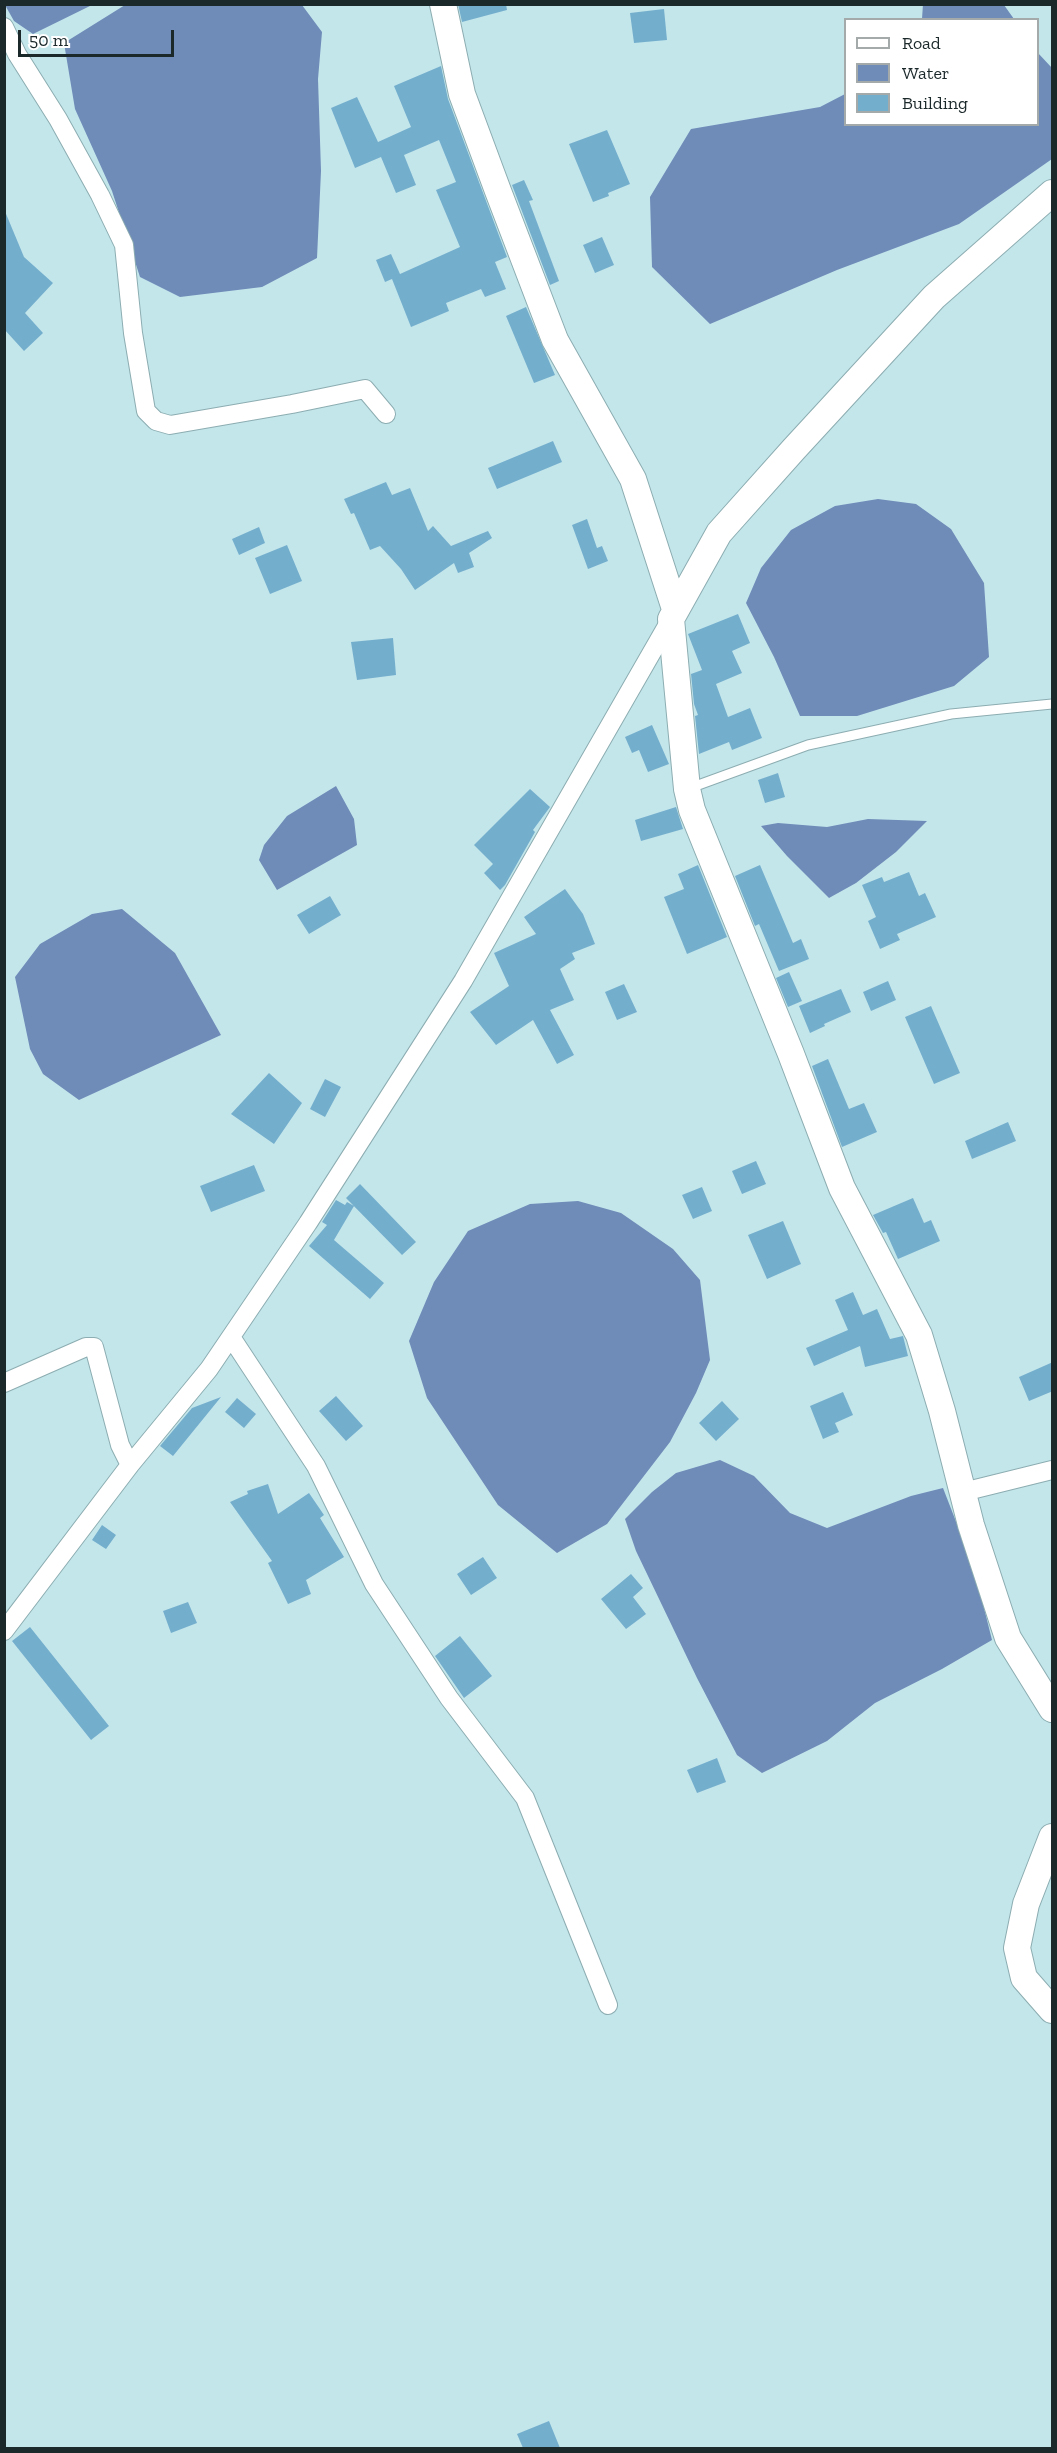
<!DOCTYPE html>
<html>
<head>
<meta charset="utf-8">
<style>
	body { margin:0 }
	#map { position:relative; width:1057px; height:2453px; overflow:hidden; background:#c3e6eb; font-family:"Zilla Slab",serif }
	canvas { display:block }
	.frame { position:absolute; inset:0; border:6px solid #1c292b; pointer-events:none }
	.legend { position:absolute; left:844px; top:18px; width:195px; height:108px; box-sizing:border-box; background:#fff; border:2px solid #a4a9aa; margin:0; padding:8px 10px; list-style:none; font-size:18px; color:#1c292b }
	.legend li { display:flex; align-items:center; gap:12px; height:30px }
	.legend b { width:30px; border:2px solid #a4a9aa }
	.scale { position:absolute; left:18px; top:30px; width:156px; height:27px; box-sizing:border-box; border:3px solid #1c292b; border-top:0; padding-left:8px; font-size:18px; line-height:21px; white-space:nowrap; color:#1c292b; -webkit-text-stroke:4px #fff; paint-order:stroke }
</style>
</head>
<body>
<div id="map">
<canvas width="1057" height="2453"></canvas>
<div class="frame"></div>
<ul class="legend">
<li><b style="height:8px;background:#fff"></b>Road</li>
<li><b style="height:16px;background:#6f8bb8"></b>Water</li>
<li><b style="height:16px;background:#74aecd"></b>Building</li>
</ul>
<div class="scale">50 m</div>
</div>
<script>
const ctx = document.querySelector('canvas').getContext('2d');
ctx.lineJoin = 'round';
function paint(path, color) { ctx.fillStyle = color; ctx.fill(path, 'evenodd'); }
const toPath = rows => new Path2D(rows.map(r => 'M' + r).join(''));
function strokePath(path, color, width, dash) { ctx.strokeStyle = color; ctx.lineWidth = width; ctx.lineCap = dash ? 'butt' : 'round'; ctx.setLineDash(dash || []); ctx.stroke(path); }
paint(toPath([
	[923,4,1004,5,1014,19,922,19],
	[5,5,92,5,33,34,14,21],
	[125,5,302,5,322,32,318,79,321,171,317,258,262,287,180,297,140,277,112,191,75,109,64,43],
	[1038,53,1052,68,1052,159,959,224,837,270,710,324,652,267,650,197,691,129,820,107,845,94,846,124,1038,124],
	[878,499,916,504,951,529,984,583,989,657,954,686,857,716,800,716,774,657,746,603,761,568,791,530,835,506],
	[336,786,354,819,357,845,277,890,259,860,264,845,287,816],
	[868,819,927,821,896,852,856,883,829,898,787,856,761,826,778,823,827,827],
	[122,909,175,953,221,1035,79,1100,43,1074,30,1049,15,977,40,944,92,914],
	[578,1201,621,1213,673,1249,700,1280,710,1360,696,1393,670,1442,607,1524,557,1553,498,1505,427,1398,409,1341,434,1282,468,1231,530,1204],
	[720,1460,754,1476,790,1513,827,1528,911,1496,943,1488,974,1568,992,1640,942,1669,875,1703,827,1741,762,1773,737,1755,697,1678,636,1551,625,1519,652,1492,676,1473]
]), '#6f8bb8');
paint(toPath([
	[458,4,506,4,507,10,462,22],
	[664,9,667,40,634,43,630,13],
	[441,66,448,99,507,257,495,262,506,289,485,297,481,289,446,303,449,311,411,327,392,279,385,282,376,260,391,254,400,274,460,247,436,190,456,182,439,140,404,155,416,185,396,193,381,157,355,168,331,108,357,97,378,142,411,127,394,86],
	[607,130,630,184,608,193,609,196,593,202,569,144],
	[524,180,533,200,529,201,559,281,550,285,512,185],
	[4,209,24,257,53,283,25,313,43,333,24,351,4,329],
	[602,237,614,265,595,273,583,245],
	[526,307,555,375,534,383,506,316],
	[553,441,562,462,497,489,488,468],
	[386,482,392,495,410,488,428,531,433,526,451,546,488,531,492,538,469,553,474,567,458,573,454,563,415,590,401,569,380,546,370,550,354,513,351,514,344,499],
	[587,519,597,548,602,546,608,561,588,569,572,525],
	[259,527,265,543,239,555,232,539],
	[287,545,302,581,270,594,255,558],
	[738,614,750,643,732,651,742,673,716,684,728,717,750,708,762,738,732,750,729,742,699,754,695,716,698,715,694,704,691,674,702,670,688,634],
	[393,638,396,675,357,680,351,642],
	[652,725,669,764,648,772,639,750,632,753,625,737],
	[778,773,785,797,765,803,758,780],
	[530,789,550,807,533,830,535,832,505,885,500,890,484,873,493,864,474,845],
	[676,807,683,829,641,841,635,820],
	[698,865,727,937,687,954,664,897,684,889,678,874],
	[760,865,793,943,801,939,809,959,779,971,759,924,755,926,735,876],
	[909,872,919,896,925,893,936,917,897,934,900,940,880,949,868,921,876,917,862,885,882,877,884,882],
	[565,889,583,914,595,944,572,953,575,959,560,969,574,1000,550,1010,574,1055,557,1064,533,1020,496,1045,470,1012,509,986,494,953,536,934,524,917],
	[330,896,341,915,309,934,297,915],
	[789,972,802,1001,788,1007,776,978],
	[888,981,896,1000,871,1011,863,992],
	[624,984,637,1012,617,1020,605,992],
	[841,989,851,1012,824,1024,825,1026,810,1033,799,1006],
	[931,1006,960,1073,934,1084,905,1017],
	[828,1059,849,1109,864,1103,877,1132,842,1147,812,1066],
	[269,1073,302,1103,274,1144,231,1114],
	[325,1079,341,1087,325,1117,310,1109],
	[1008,1122,1016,1141,972,1159,965,1141],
	[756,1161,766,1184,742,1194,732,1171],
	[254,1165,265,1191,211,1212,200,1186],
	[360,1184,416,1242,402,1255,346,1198],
	[702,1187,712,1211,693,1219,682,1195],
	[913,1198,924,1223,931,1220,940,1241,898,1259,886,1232,883,1233,873,1215],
	[336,1200,345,1205,347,1202,354,1206,334,1240,384,1283,370,1299,309,1246,327,1225,322,1222],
	[783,1221,801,1264,767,1279,748,1235],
	[853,1292,863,1315,877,1309,890,1339,903,1336,908,1356,865,1367,860,1346,814,1366,806,1348,848,1330,835,1300],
	[1053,1362,1053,1391,1029,1401,1019,1377],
	[843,1392,853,1415,835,1423,839,1432,823,1439,810,1406],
	[336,1396,363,1426,346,1441,319,1411],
	[221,1397,173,1456,160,1446,192,1408],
	[237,1398,256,1414,244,1428,225,1412],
	[722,1401,739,1419,716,1441,699,1423],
	[268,1484,278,1514,309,1493,324,1515,320,1518,344,1557,306,1580,311,1594,288,1604,268,1563,272,1561,230,1502,248,1494,247,1491],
	[102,1525,116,1535,106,1549,92,1540],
	[483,1557,497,1578,471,1595,457,1574],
	[631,1574,643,1588,633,1597,646,1614,626,1629,601,1599],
	[188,1602,197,1623,171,1633,163,1611],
	[30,1627,109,1726,91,1740,12,1641],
	[460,1636,492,1676,464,1698,435,1656],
	[717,1758,726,1782,697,1793,687,1770],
	[549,2421,560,2448,523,2448,517,2434]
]), '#74aecd');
const lane = toPath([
	[690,788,808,745,951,714,1052,704]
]);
const street = toPath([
	[4,27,17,54,58,119,100,195,124,245,133,333,146,411,156,421,170,425,292,404,365,389,386,414],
	[231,1337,316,1466,374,1584,449,1698,525,1798,608,2005],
	[4,1383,86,1347,94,1347,120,1445,130,1465],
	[963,1492,1052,1470],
	[4,1631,130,1465,209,1369,308,1223,463,981,671,619]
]);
const secondary = toPath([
	[443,4,462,94,498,191,555,340,633,479,675,609],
	[1052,193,934,297,794,449,719,533,671,619,687,789,692,810,791,1054,842,1188,919,1335,942,1411,971,1525,1008,1638,1052,1709],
	[1052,1837,1026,1904,1017,1948,1024,1978,1052,2010]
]);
strokePath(lane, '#8cadb1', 11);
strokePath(street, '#8cadb1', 20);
strokePath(secondary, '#8cadb1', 28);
strokePath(lane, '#fff', 9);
strokePath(street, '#fff', 18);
strokePath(secondary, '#fff', 26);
</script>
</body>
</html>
